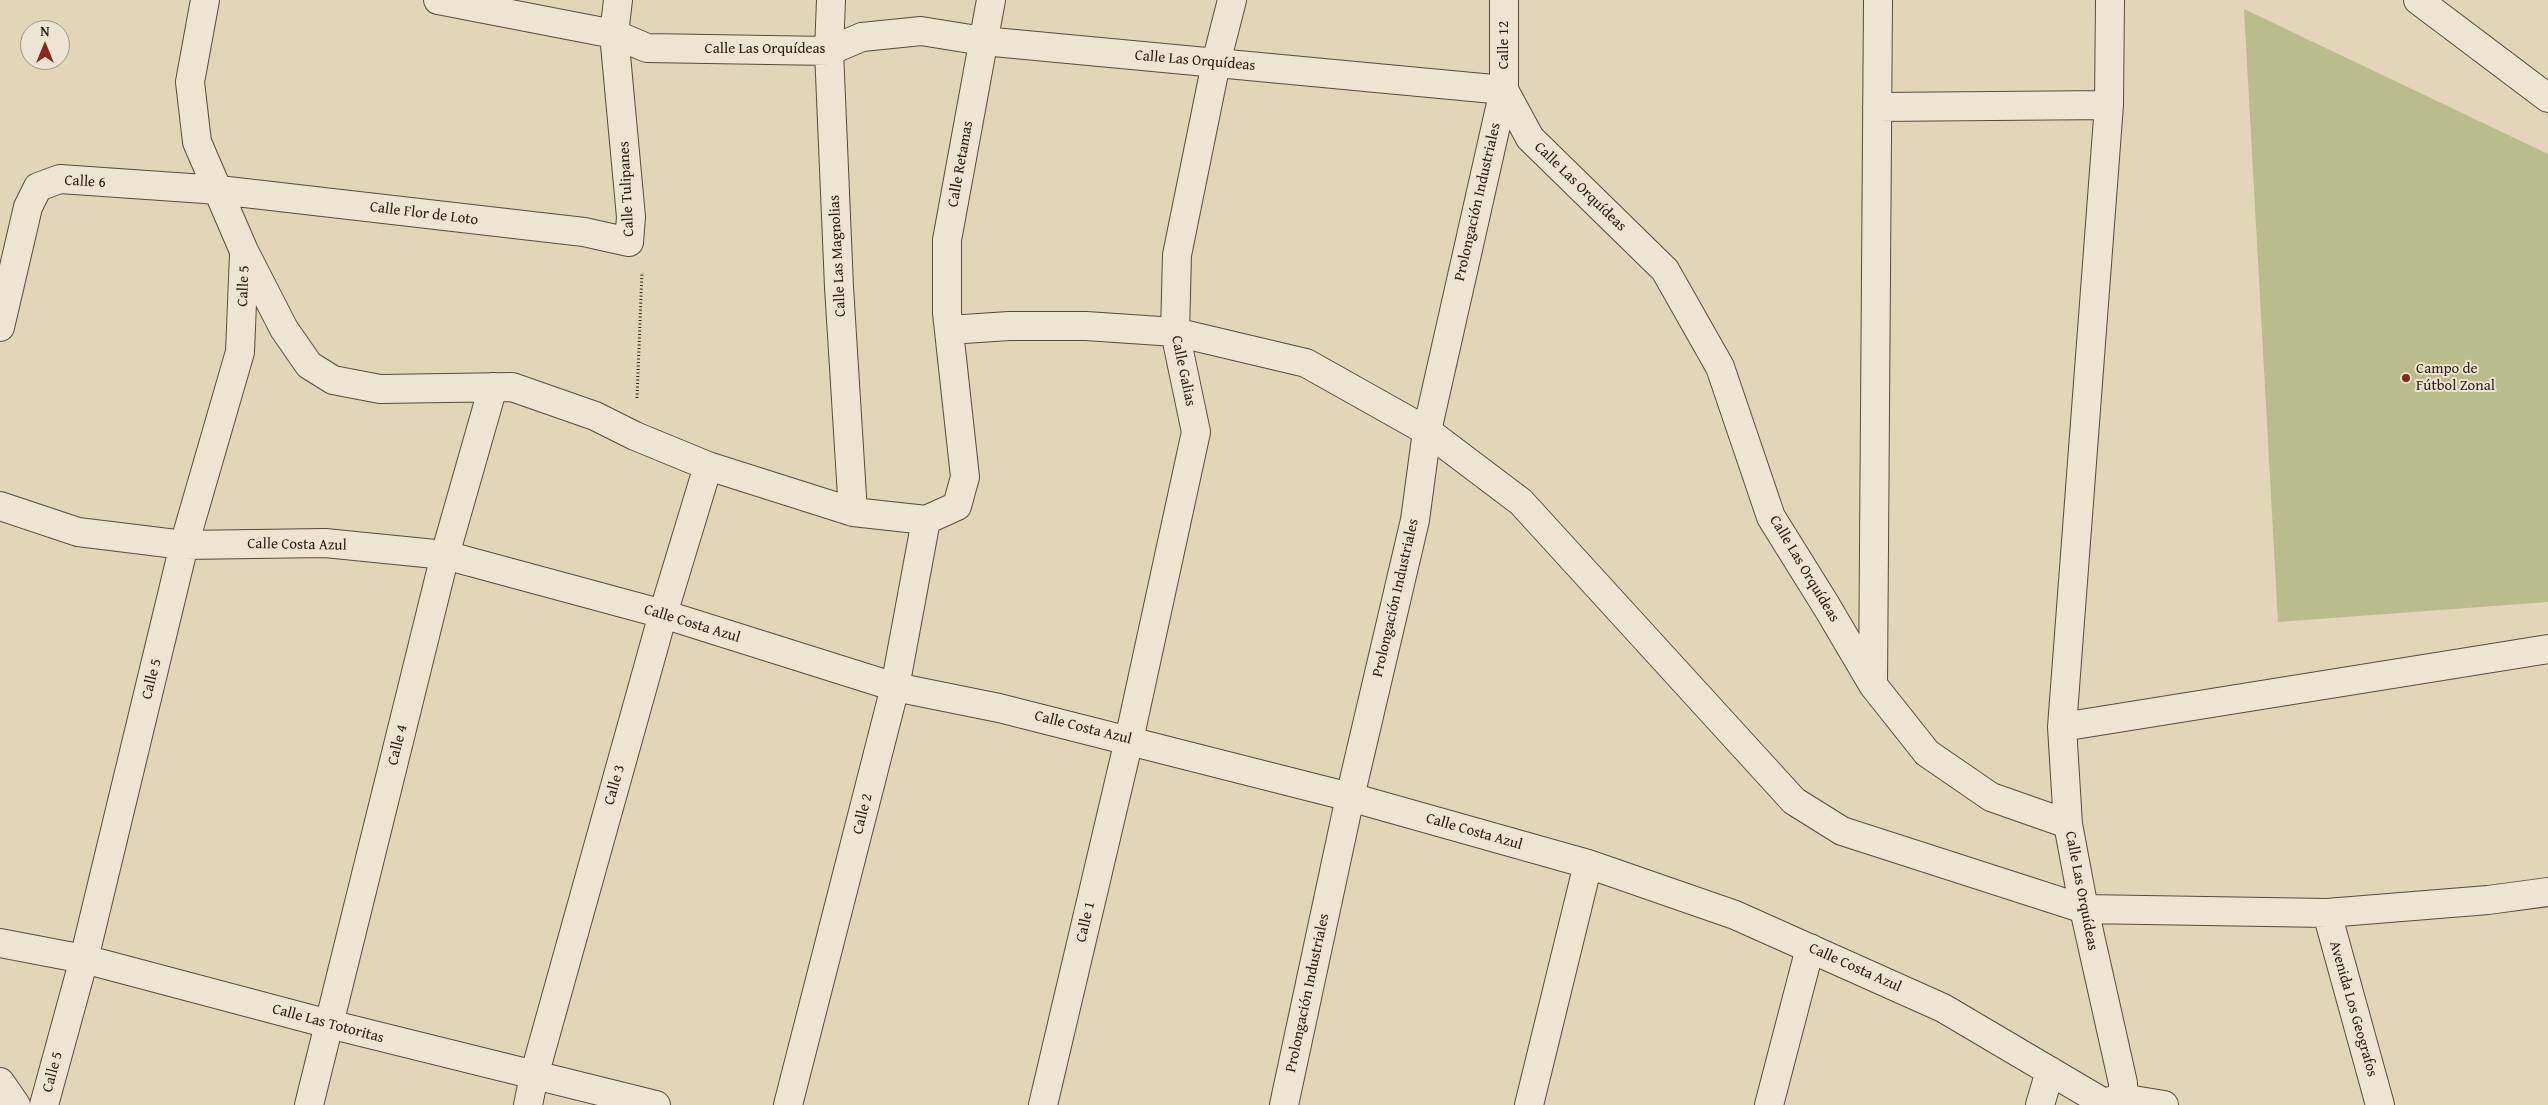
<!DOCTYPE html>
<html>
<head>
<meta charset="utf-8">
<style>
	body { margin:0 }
	#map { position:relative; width:2548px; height:1105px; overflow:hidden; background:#e3d5b8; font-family:"Gentium Book Plus",serif }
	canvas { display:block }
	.north { position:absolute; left:20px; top:20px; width:50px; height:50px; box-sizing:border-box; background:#ede4d1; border:1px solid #9e9686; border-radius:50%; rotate:0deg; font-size:14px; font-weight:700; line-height:20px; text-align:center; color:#282016 }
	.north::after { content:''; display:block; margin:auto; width:18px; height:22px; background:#8f2418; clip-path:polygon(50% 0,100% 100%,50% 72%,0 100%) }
</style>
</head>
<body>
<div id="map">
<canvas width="2548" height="1105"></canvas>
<div class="north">N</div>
</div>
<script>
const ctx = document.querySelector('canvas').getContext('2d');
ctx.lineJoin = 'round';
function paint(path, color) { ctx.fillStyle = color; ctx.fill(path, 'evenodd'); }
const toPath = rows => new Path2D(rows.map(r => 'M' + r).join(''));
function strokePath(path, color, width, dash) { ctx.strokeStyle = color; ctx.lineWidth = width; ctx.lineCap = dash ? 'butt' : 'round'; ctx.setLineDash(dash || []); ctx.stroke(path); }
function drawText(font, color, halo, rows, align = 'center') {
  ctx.font = font + ' "Gentium Book Plus",serif'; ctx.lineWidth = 4; ctx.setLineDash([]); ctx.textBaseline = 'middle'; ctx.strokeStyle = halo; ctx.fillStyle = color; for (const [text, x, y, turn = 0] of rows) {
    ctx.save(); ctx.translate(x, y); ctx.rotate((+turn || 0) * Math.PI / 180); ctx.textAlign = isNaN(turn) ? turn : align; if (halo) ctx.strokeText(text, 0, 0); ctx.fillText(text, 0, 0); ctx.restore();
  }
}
paint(toPath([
	[2244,9,2548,154,2548,602,2278,622]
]), '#b9bc8b');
const street = toPath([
	[205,0,190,82,197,142,244,251,284,329,309,365,333,380,380,389,512,387,595,416,635,436,708,466,853,512,926,520,957,506,965,477,947,313,947,240,991,0],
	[438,0,614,34,647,48,829,51,862,37,921,31,983,41,1504,90],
	[831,0,829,51,839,287,853,512],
	[2418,0,2548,98],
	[1504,90,1530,138,1665,270,1720,367,1771,517,1827,607,1873,685,1927,753,1991,797,2068,824,2084,909,2123,1083,2123,1105],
	[1877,107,2109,105],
	[0,327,28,207,38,187,60,179,219,190,584,232,629,242,631,217,614,34,618,0],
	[949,330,1009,326,1086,326,1175,332,1306,363,1427,431,1521,502,1794,801,1842,831,2084,909,2327,913,2488,900,2548,892],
	[0,506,78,532,184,545,325,543,445,555,663,614,895,687,999,708,1350,797,1588,864,1735,915,1943,1008,2104,1103,2121,1098,2164,1105],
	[1873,684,1878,0],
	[2062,727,2548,649],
	[2068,824,2062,727,2109,105,2110,0],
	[2327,913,2380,1105],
	[0,943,84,959,329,1024,656,1105],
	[0,1082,16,1105],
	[44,1105,84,959,184,545,240,352,244,254],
	[309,1105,445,555,493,387],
	[528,1105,534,1076,663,614,708,466],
	[788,1105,895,687,926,520],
	[1043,1105,1129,740,1196,432,1175,332,1177,255,1216,63,1232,0],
	[1284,1105,1350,797,1415,520,1427,431,1504,90,1504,0],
	[1529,1105,1588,864],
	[1769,1105,1810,948],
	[2040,1105,2050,1071]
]);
strokePath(street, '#574d3e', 30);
strokePath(toPath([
	[637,398,642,272]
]), '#282016', 3, [1, 2.5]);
strokePath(street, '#ede4d1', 28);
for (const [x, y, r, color] of [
	[2406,378,5,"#8f2418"]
]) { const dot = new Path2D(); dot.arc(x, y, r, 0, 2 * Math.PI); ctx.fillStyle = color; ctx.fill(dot); strokePath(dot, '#ede4d1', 2); }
drawText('15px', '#282016', '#ede4d1', [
	["Calle 12",1504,45,-90],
	["Calle Las Orquídeas",765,49],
	["Calle Las Orquídeas",1195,61,5],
	["Calle Retamas",961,164,-80],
	["Calle 6",85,182,3],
	["Calle Las Orquídeas",1580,187,44],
	["Calle Tulipanes",627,189,-93],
	["Prolongación Industriales",1478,202,-77],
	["Calle Flor de Loto",424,214,7],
	["Calle Las Magnolias",838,256,-93],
	["Calle 5",244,286,-88],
	["Calle Galias",1183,371,78],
	["Calle Costa Azul",297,545,1],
	["Calle Las Orquídeas",1804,569,59],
	["Prolongación Industriales",1396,598,-77],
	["Calle Costa Azul",692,624,17],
	["Calle 5",152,679,-76],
	["Calle Costa Azul",1083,728,14],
	["Calle 4",398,745,-76],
	["Calle 3",615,785,-74],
	["Calle 2",863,814,-76],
	["Calle Costa Azul",1474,832,16],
	["Calle Las Orquídeas",2081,891,79],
	["Calle 1",1086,922,-77],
	["Calle Costa Azul",1855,968,24],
	["Prolongación Industriales",1308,993,-78],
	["Avenida Los Geografos",2353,1009,74],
	["Calle Las Totoritas",328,1024,15],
	["Calle 5",53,1072,-75]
]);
drawText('15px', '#282016', '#ede4d1', [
	["Campo de",2416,369],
	["Fútbol Zonal",2416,386]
], 'left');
</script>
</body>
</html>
